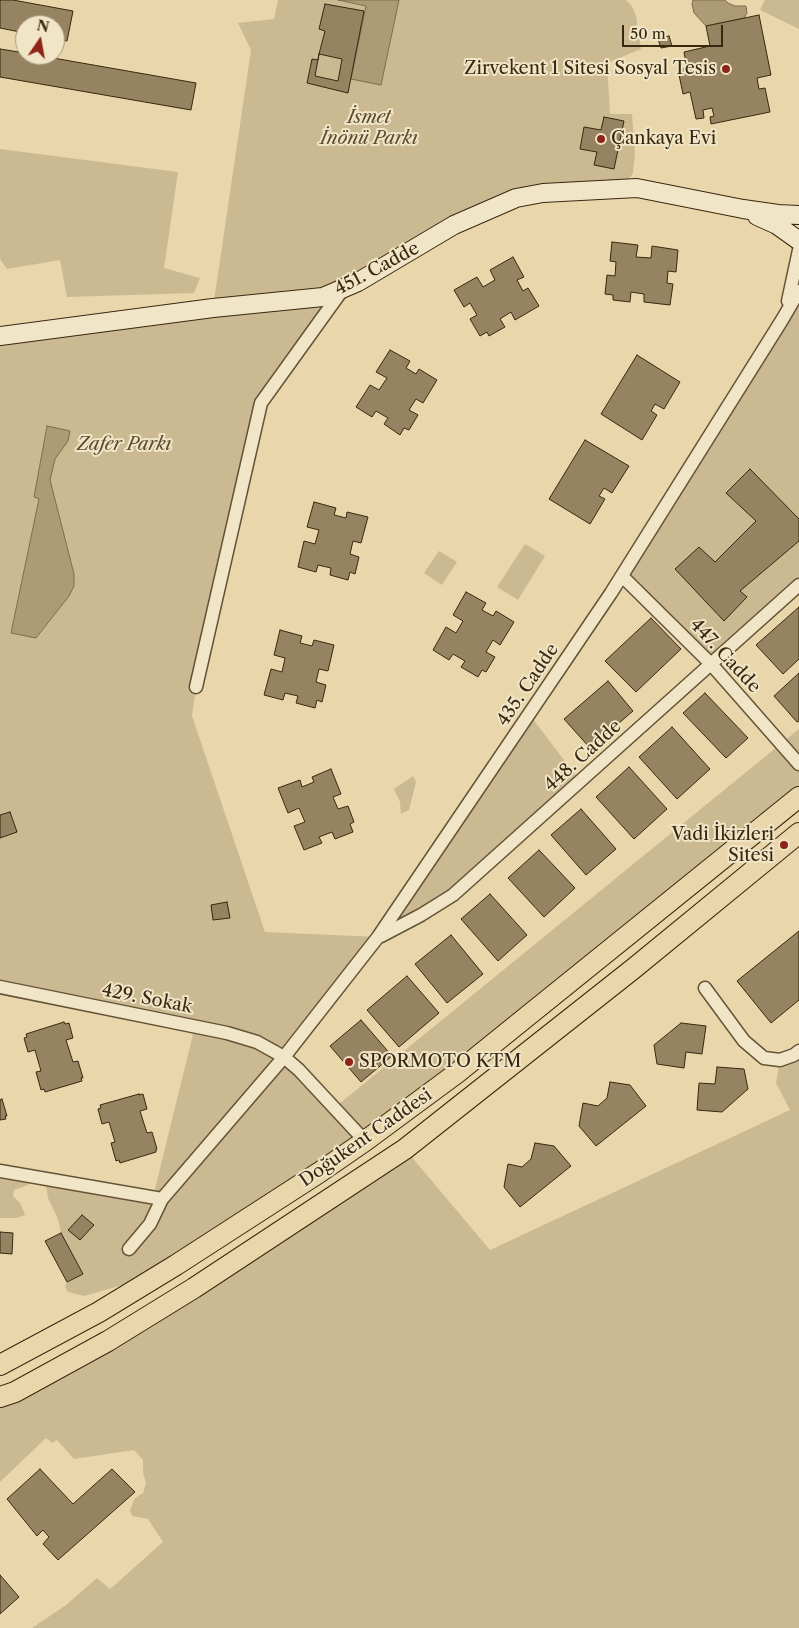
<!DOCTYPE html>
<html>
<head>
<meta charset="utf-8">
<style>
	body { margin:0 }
	#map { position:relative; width:799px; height:1628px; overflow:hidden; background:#e9d7ab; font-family:"Libre Caslon Text",serif }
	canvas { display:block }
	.north { position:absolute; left:15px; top:15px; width:50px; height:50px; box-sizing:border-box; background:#f1e5c8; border:1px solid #a7997e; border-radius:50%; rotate:12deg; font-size:14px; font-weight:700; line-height:20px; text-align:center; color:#392710 }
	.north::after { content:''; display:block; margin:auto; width:18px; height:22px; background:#8f2418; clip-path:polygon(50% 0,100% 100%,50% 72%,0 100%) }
	.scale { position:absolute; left:622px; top:25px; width:101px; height:22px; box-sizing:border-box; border:2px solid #392710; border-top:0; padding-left:6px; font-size:15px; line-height:18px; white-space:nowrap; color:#392710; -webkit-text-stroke:4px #f1e5c8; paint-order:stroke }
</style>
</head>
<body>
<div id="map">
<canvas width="799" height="1628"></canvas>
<div class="north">N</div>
<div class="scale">50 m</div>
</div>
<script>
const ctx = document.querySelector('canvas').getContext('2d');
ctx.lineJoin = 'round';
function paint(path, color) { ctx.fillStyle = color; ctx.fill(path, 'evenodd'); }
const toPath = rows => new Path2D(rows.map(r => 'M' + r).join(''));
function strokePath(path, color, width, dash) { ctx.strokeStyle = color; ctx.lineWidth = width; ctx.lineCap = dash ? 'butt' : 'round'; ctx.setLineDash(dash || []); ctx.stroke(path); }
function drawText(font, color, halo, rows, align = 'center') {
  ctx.font = font + ' "Libre Caslon Text",serif'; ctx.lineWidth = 4; ctx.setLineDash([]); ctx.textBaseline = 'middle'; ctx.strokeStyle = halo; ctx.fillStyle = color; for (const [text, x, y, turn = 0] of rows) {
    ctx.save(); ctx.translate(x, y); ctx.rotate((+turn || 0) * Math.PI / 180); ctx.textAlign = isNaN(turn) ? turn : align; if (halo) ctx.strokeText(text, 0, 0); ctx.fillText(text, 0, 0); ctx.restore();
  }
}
paint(toPath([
	[278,0,626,0,632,6,636,16,641,49,607,63,610,114,632,114,635,154,633,173,626,183,515,198,343,289,261,403,196,687,192,716,265,932,378,937,529,714,580,781,453,895,378,937,284,1056,334,1108,799,729,799,797,365,1141,126,1284,84,1296,68,1292,65,1287,67,1282,83,1274,61,1233,58,1219,48,1198,45,1179,153,1197,195,1026,0,987,0,336,213,308,251,50,238,23,274,19],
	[765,0,799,0,799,29,760,10],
	[0,149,178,172,164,268,200,278,194,293,67,297,60,260,7,269,0,259],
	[799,291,799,585,711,664,622,576],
	[525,544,545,556,518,600,497,587],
	[439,551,457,562,442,585,424,573],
	[413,776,416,782,409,810,401,814,400,802,394,789],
	[799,1051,799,1628,32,1628,66,1605,97,1578,110,1589,163,1542,148,1519,132,1516,130,1510,135,1498,143,1493,146,1483,143,1473,143,1460,134,1450,74,1459,57,1440,52,1443,46,1438,0,1482,0,1397,405,1149,490,1250,790,1110,776,1083,780,1060],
	[0,1171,32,1178,28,1185,14,1190,13,1196,20,1203,25,1215,17,1218,0,1218]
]), '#cbb991');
const water = toPath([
	[338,0,399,0,381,85,351,79,366,6,338,0],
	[693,0,725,0,728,3,735,6,746,6,747,13,744,18,706,26,694,13,692,4,693,0],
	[47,426,70,431,68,441,55,459,50,480,74,574,74,586,69,596,36,638,11,633,39,499,34,497,47,426]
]);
paint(water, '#ad9b76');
strokePath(water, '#7f6d4d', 1);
const building = toPath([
	[0,0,13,0,73,11,67,41,55,39,55,25,25,25,25,33,0,28,0,0],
	[325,4,364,11,348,93,307,83,312,59,318,60,319,54,325,31,319,29,325,4],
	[759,15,771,75,757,78,759,89,765,88,770,112,711,124,710,117,714,116,712,108,703,110,704,118,696,119,690,92,683,94,678,70,687,68,684,52,710,46,706,26,759,15],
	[669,36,672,46,661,48,658,39,669,36],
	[0,49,25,53,25,55,36,55,196,83,191,110,0,77,0,49],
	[319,54,342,59,338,81,315,76,319,54],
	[604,117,624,121,614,169,594,165,597,152,580,149,584,127,601,130,604,117],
	[612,242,638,245,636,257,651,258,652,246,678,250,676,272,668,271,667,283,673,284,670,305,644,302,644,294,631,292,630,302,613,300,613,295,605,294,607,275,615,276,616,262,610,261,612,242],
	[513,257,524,277,517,280,523,291,528,288,539,306,515,320,511,312,500,319,505,327,489,336,487,332,480,336,470,319,477,315,470,303,464,307,454,290,477,277,483,287,495,280,490,270,513,257],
	[390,350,410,361,406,368,416,374,419,369,437,380,423,403,416,399,409,410,418,415,409,430,404,428,400,435,384,424,388,418,376,411,372,417,356,407,370,385,379,390,387,378,376,372,390,350],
	[637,355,680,382,664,409,655,404,651,411,657,415,642,440,601,414,637,355],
	[585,440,629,466,612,493,604,488,599,496,605,499,590,524,549,499,585,440],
	[750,469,799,519,799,541,740,591,747,597,724,621,675,569,699,547,715,562,756,521,726,493,750,469],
	[314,502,336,508,334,515,346,518,347,512,368,517,361,543,353,541,350,554,359,557,355,574,350,572,348,580,330,575,331,568,318,565,316,572,298,567,304,541,315,544,319,530,307,527,314,502],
	[466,592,486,603,482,610,493,616,496,611,514,622,500,645,493,640,486,652,495,657,486,672,482,670,478,677,461,667,465,661,453,654,449,660,433,650,446,627,456,633,463,621,453,615,466,592],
	[799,607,799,659,783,674,756,645,799,607],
	[651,618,681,649,636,692,605,661,651,618],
	[280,630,302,636,300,643,312,646,314,640,334,645,328,671,319,669,316,682,326,685,322,702,317,700,315,708,296,703,298,696,285,693,283,700,264,695,271,669,282,672,285,658,274,655,280,630],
	[799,673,799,721,797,722,774,696,799,673],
	[608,681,633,711,590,748,564,719,608,681],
	[705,693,748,738,726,758,683,713,705,693],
	[672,727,710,769,677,799,639,757,672,727],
	[629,767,667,809,634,839,596,797,629,767],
	[331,769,341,794,333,797,338,809,348,806,354,822,350,824,353,832,335,839,332,832,319,837,322,843,304,850,294,826,305,822,299,808,288,813,278,788,300,780,302,787,314,782,312,777,331,769],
	[581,809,616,849,586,875,551,835,581,809],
	[10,812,17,832,0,838,0,815,10,812],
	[539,850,575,888,544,917,508,878,539,850],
	[490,894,527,935,498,961,461,919,490,894],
	[227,902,230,918,213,920,211,905,227,902],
	[799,931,799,1000,771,1023,737,981,799,931],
	[451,935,483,974,447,1003,415,964,451,935],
	[407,976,439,1013,399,1047,367,1010,407,976],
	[361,1020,392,1056,361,1082,330,1046,361,1020],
	[64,1022,65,1024,69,1023,73,1038,66,1040,73,1062,78,1061,83,1078,81,1078,82,1081,45,1092,44,1089,41,1090,36,1072,41,1071,35,1050,28,1052,24,1038,27,1037,26,1034,64,1022],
	[681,1023,706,1026,702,1054,686,1052,684,1068,657,1064,654,1045,681,1023],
	[717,1067,744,1069,748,1089,722,1112,697,1110,699,1083,715,1084,717,1067],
	[610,1082,630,1085,646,1106,596,1146,579,1126,583,1103,598,1106,607,1098,610,1082],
	[139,1094,139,1095,143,1094,147,1109,140,1111,147,1133,152,1132,157,1149,156,1149,156,1152,120,1163,119,1160,116,1161,111,1143,115,1142,109,1122,102,1124,98,1109,101,1108,100,1105,139,1094],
	[2,1099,7,1116,5,1116,6,1119,0,1120,0,1100,2,1099],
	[535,1143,554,1146,571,1166,520,1207,504,1187,508,1164,522,1167,531,1159,535,1143],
	[82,1215,94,1225,80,1240,68,1230,82,1215],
	[0,1232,13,1233,12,1254,0,1253,0,1232],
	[61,1233,83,1274,67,1282,45,1241,61,1233],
	[40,1469,73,1504,112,1469,135,1492,58,1560,43,1544,49,1537,43,1530,37,1536,7,1499,40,1469],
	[0,1575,19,1597,0,1614,0,1575]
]);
paint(building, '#958361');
strokePath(building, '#392710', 1);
const street = toPath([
	[788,301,799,250],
	[622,576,711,664,799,764],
	[196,687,261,403,343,289],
	[381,936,421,915,453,895,799,585],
	[0,987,227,1033,257,1042,284,1057,299,1070,365,1141],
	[705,988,744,1041,764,1058,780,1060,794,1055,799,1051],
	[0,1171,162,1199,284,1057,378,937,611,593,782,320,799,291],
	[129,1249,150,1224,162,1199]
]);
const secondary = toPath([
	[757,216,777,225,798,240],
	[0,336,213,308,323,297,358,282,454,225,516,198,543,193,637,188,743,209,778,214,799,215]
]);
const primary = toPath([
	[0,1365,99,1312,176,1265,320,1172,365,1141,457,1073,799,797],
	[0,1397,15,1392,108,1341,194,1288,405,1149,633,969,799,833]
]);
strokePath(street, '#655337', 15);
strokePath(secondary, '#392710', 20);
strokePath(primary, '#392710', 22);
strokePath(street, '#f1e5c8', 12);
strokePath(secondary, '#f1e5c8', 18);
strokePath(primary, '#e9d7ab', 20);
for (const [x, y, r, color] of [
	[726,69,5,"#8f2418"],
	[601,139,5,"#8f2418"],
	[784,845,5,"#8f2418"],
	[349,1062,5,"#8f2418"]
]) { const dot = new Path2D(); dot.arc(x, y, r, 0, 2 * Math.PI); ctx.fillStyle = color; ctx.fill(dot); strokePath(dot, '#f1e5c8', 2); }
drawText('18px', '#392710', '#f1e5c8', [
	["Zirvekent 1 Sitesi Sosyal Tesis",716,69],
	["Çankaya Evi",611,139,"left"],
	["Vadi İkizleri",774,835],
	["Sitesi",774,856],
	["SPORMOTO KTM",359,1062,"left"]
], 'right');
drawText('italic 18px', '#5e4c30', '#f1e5c8', [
	["İsmet",369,118],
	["İnönü Parkı",369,139],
	["Zafer Parkı",124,445]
]);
drawText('18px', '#392710', '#f1e5c8', [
	["451. Cadde",377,269,-28],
	["447. Cadde",725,656,47],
	["435. Cadde",528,685,-56],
	["448. Cadde",583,756,-42],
	["429. Sokak",147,999,11],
	["Doğukent Caddesi",366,1138,-35]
]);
</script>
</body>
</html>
